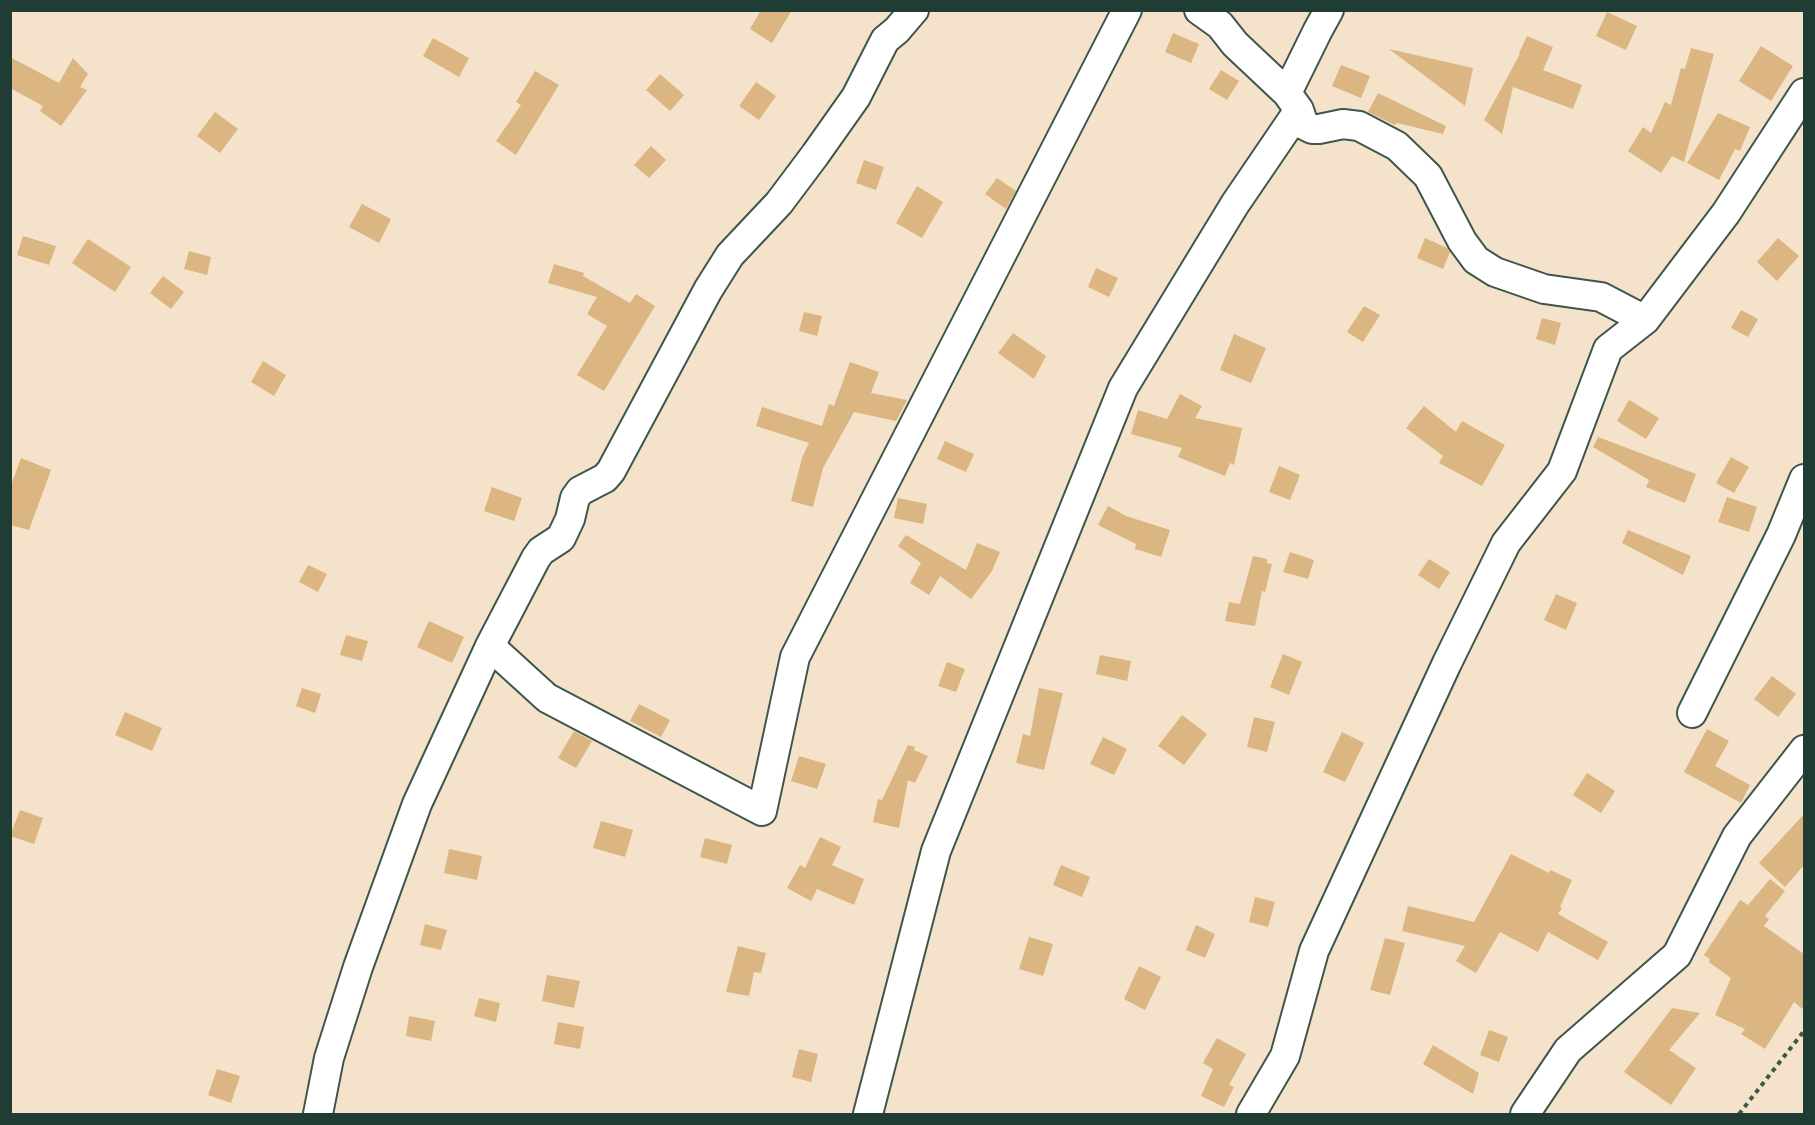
<!DOCTYPE html>
<html>
<head>
<meta charset="utf-8">
<style>
	body { margin:0 }
	#map { position:relative; width:1815px; height:1125px; overflow:hidden; background:#f4e3ca; font-family:Vollkorn,serif }
	canvas { display:block }
	.frame { position:absolute; inset:0; border:12px solid #1f3d34; pointer-events:none }
</style>
</head>
<body>
<div id="map">
<canvas width="1815" height="1125"></canvas>
<div class="frame"></div>
</div>
<script>
const ctx = document.querySelector('canvas').getContext('2d');
ctx.lineJoin = 'round';
function paint(path, color) { ctx.fillStyle = color; ctx.fill(path, 'evenodd'); }
const toPath = rows => new Path2D(rows.map(r => 'M' + r).join(''));
function strokePath(path, color, width, dash) { ctx.strokeStyle = color; ctx.lineWidth = width; ctx.lineCap = dash ? 'butt' : 'round'; ctx.setLineDash(dash || []); ctx.stroke(path); }
paint(toPath([
	[761,10,792,10,772,43,750,29],
	[1607,12,1637,26,1626,50,1596,36],
	[1173,33,1199,44,1191,63,1165,52],
	[1527,36,1553,47,1543,70,1582,85,1573,109,1513,87,1502,134,1484,120,1520,54,1519,53],
	[433,38,469,58,459,77,423,56],
	[1761,46,1793,66,1771,101,1739,81],
	[1691,48,1714,54,1684,162,1672,156,1661,173,1628,151,1643,127,1651,133,1665,102,1671,105,1681,68,1685,69],
	[1389,49,1473,68,1465,106],
	[10,57,59,83,73,58,88,74,80,87,87,90,61,126,40,111,43,106,10,88],
	[1341,65,1370,76,1361,98,1332,86],
	[1221,70,1239,81,1227,100,1209,89],
	[535,71,559,85,516,155,496,141,521,105,516,102],
	[660,74,684,95,670,111,646,90],
	[756,82,776,96,759,120,739,106],
	[1378,93,1446,126,1443,134,1397,123,1395,125,1368,112],
	[215,112,238,129,220,153,197,136],
	[1718,113,1750,127,1740,151,1735,149,1719,180,1687,163],
	[651,146,666,160,649,178,634,165],
	[864,160,884,167,876,190,856,183],
	[997,178,1016,191,1006,209,985,194],
	[917,186,943,202,922,238,896,223],
	[362,204,391,219,379,243,349,227],
	[23,236,56,246,49,265,17,255],
	[1425,238,1447,248,1450,252,1443,269,1417,258],
	[1778,238,1799,256,1777,281,1757,262],
	[88,239,131,267,115,292,72,263],
	[189,251,211,257,207,275,184,269],
	[554,264,584,273,583,276,630,303,636,294,655,306,604,391,577,375,607,326,587,314,597,297,548,283],
	[1096,268,1118,278,1109,297,1088,287],
	[163,276,184,292,171,309,150,293],
	[1364,306,1380,315,1363,342,1347,332],
	[1741,310,1758,319,1748,337,1731,328],
	[804,312,822,316,817,336,799,331],
	[1542,318,1561,323,1555,345,1536,339],
	[1013,333,1046,356,1034,379,998,353],
	[1234,334,1266,348,1251,383,1220,370],
	[263,361,286,375,274,396,251,382],
	[850,362,879,372,871,393,907,400,896,421,854,412,823,468,813,507,791,501,802,458,809,443,756,426,762,407,822,426,829,404,834,406],
	[1180,394,1202,406,1195,418,1242,428,1234,465,1230,463,1225,476,1178,457,1182,448,1131,434,1138,410,1167,419],
	[1629,400,1659,418,1646,439,1617,421],
	[1424,406,1456,432,1462,421,1505,445,1482,486,1439,463,1443,456,1406,428],
	[1598,437,1696,474,1685,503,1646,487,1649,480,1593,447],
	[945,441,974,454,966,472,937,459],
	[1731,457,1749,467,1734,493,1716,483],
	[21,458,51,470,29,530,10,525,10,488],
	[1279,466,1300,475,1290,500,1269,492],
	[492,487,522,498,514,521,484,511],
	[1727,497,1757,507,1749,532,1718,522],
	[898,498,927,504,923,524,894,518],
	[1108,506,1126,516,1170,530,1161,557,1135,549,1136,544,1098,525],
	[1628,530,1691,556,1683,575,1622,543],
	[906,535,966,570,977,543,1000,552,992,571,971,599,940,576,929,595,910,583,921,563,898,546],
	[1290,552,1314,560,1308,579,1283,572],
	[1253,556,1267,559,1267,563,1272,564,1265,592,1262,591,1255,626,1225,621,1229,602,1240,604],
	[1429,559,1450,572,1439,589,1418,575],
	[308,565,327,574,318,592,299,582],
	[1556,594,1577,603,1566,630,1544,620],
	[429,621,464,637,452,663,417,647],
	[346,635,368,641,362,661,340,655],
	[1283,654,1302,662,1289,695,1270,687],
	[1100,655,1131,661,1127,681,1096,674],
	[947,662,965,669,956,692,938,686],
	[1772,676,1796,694,1778,717,1754,699],
	[302,688,321,694,315,713,296,706],
	[1039,688,1063,693,1044,770,1016,763,1023,734,1030,736],
	[639,704,670,720,661,737,630,721],
	[125,712,162,728,152,751,115,735],
	[1182,715,1207,734,1184,765,1158,746],
	[1254,717,1275,722,1267,752,1247,747],
	[1707,729,1729,741,1715,766,1750,785,1741,803,1684,772],
	[574,731,592,741,576,768,558,758],
	[1342,732,1364,743,1345,782,1323,772],
	[1103,737,1127,749,1114,775,1090,764],
	[908,745,915,747,914,750,928,756,915,783,908,780,899,828,873,822,878,799,882,800],
	[799,756,826,764,817,789,791,781],
	[1587,773,1615,791,1601,813,1573,795],
	[20,810,43,818,34,844,10,836],
	[1804,814,1804,865,1785,887,1759,863],
	[601,821,633,830,625,857,593,848],
	[820,837,841,847,832,865,864,879,854,905,817,889,811,901,787,888,800,865,805,868],
	[705,838,732,845,727,864,700,857],
	[449,849,482,856,477,880,444,873],
	[1511,854,1549,873,1550,870,1572,880,1560,907,1562,908,1558,914,1608,942,1598,960,1548,932,1538,952,1500,932,1476,973,1456,961,1465,946,1402,931,1408,906,1474,922],
	[1061,865,1090,877,1082,897,1053,885],
	[1770,879,1785,891,1765,916,1769,919,1764,926,1804,954,1804,1010,1794,1002,1765,1049,1741,1034,1745,1029,1715,1015,1731,978,1709,962,1710,959,1704,955,1740,900,1748,905],
	[1255,897,1275,902,1268,927,1249,922],
	[425,924,447,930,441,950,420,945],
	[1196,925,1215,934,1205,958,1186,950],
	[1029,937,1053,944,1043,976,1019,969],
	[1385,938,1405,943,1390,995,1370,990],
	[738,946,766,953,761,973,754,972,749,996,726,992],
	[1139,966,1161,977,1145,1010,1124,999],
	[547,975,580,981,574,1008,542,1001],
	[479,998,500,1003,496,1022,474,1016],
	[1672,1008,1700,1013,1669,1050,1696,1068,1671,1105,1624,1072],
	[409,1016,435,1021,431,1041,406,1036],
	[558,1022,584,1027,580,1049,554,1044],
	[1489,1030,1508,1037,1499,1062,1480,1055],
	[1217,1038,1246,1054,1229,1085,1234,1087,1224,1107,1201,1096,1213,1069,1203,1063],
	[1433,1045,1479,1073,1473,1094,1423,1064],
	[799,1049,818,1054,811,1082,792,1077],
	[217,1069,240,1076,231,1103,208,1095]
]), '#dbb582');
const minor = toPath([
	[1199,10,1220,25,1235,44,1287,93],
	[1299,110,1304,125,1312,129,1319,129,1343,124,1359,126,1397,146,1428,176,1462,241,1476,260,1495,272,1544,289,1601,297,1645,320],
	[490,646,547,698,762,811,795,657,1127,10],
	[1692,713,1781,535,1804,479],
	[318,1114,329,1058,358,967,417,804,490,646,536,558,541,551,561,538,570,519,575,498,580,491,605,478,611,471,708,290,730,255,779,203,815,155,856,97,885,40,897,30,914,10],
	[868,1114,936,851,1123,388,1235,204,1299,110,1287,93,1318,30,1329,10],
	[1251,1114,1285,1056,1314,951,1447,663,1506,543,1562,471,1608,349,1645,320,1726,213,1804,93],
	[1525,1114,1568,1050,1677,955,1737,836,1804,750]
]);
strokePath(minor, '#3f564a', 32);
strokePath(toPath([
	[1739,1114,1804,1031]
]), '#3f564a', 4, [4.5, 4.5]);
strokePath(minor, '#fff', 28);
</script>
</body>
</html>
